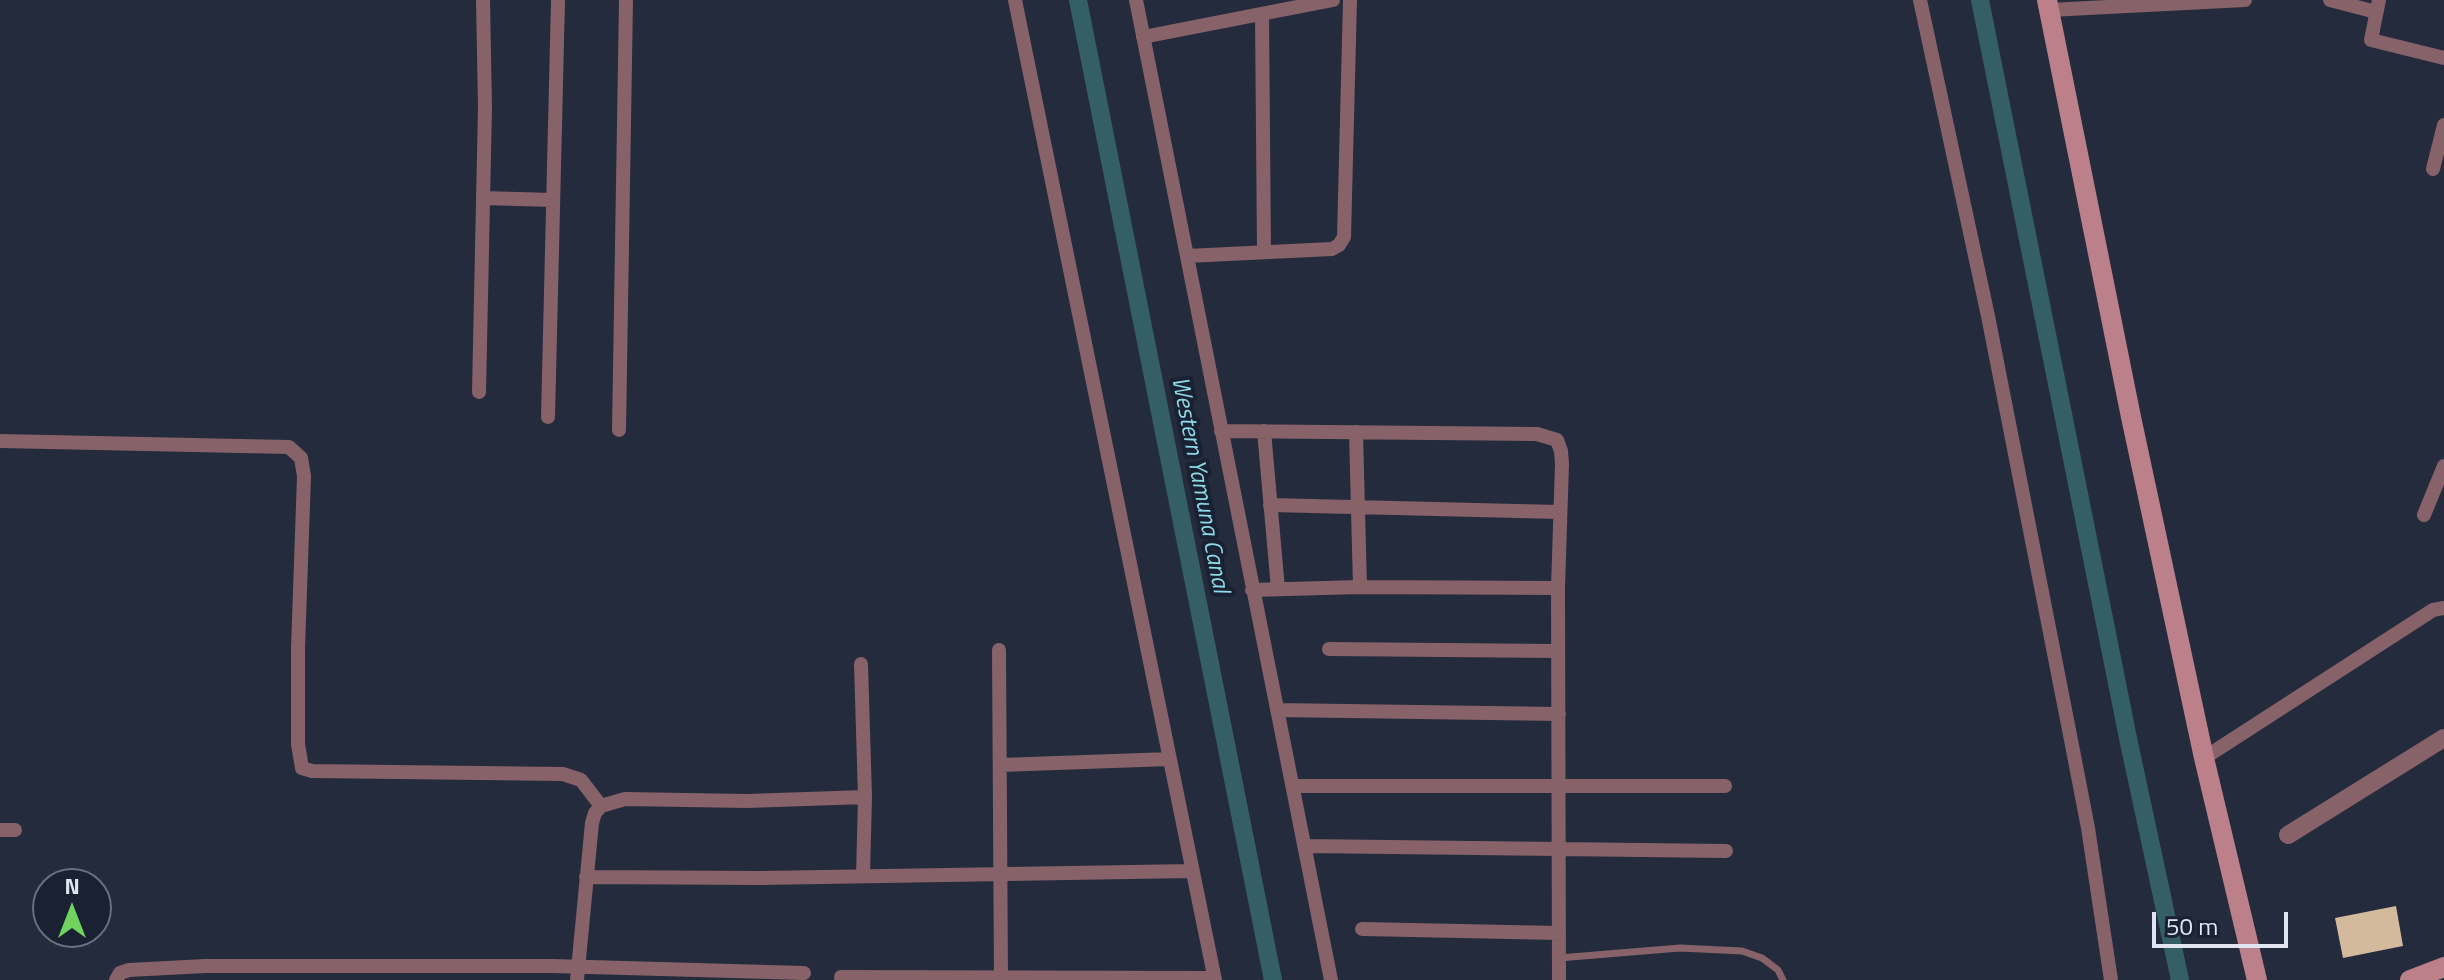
<!DOCTYPE html>
<html>
<head>
<meta charset="utf-8">
<style>
	body { margin:0 }
	#map { position:relative; width:2444px; height:980px; overflow:hidden; background:#232b3c; font-family:"Titillium Web",sans-serif }
	canvas { display:block }
	.north { position:absolute; left:32px; top:868px; width:80px; height:80px; box-sizing:border-box; background:#1a2132; border:2px solid #696f7e; border-radius:50%; rotate:0deg; font-size:22px; font-weight:700; line-height:32px; text-align:center; color:#e0e5f1 }
	.north::after { content:''; display:block; margin:auto; width:28px; height:36px; background:#70d35f; clip-path:polygon(50% 0,100% 100%,50% 72%,0 100%) }
	.scale { position:absolute; left:2152px; top:912px; width:136px; height:36px; box-sizing:border-box; border:4px solid #e0e5f1; border-top:0; padding-left:10px; font-size:24px; line-height:28px; white-space:nowrap; color:#e0e5f1; -webkit-text-stroke:6px #1a2132; paint-order:stroke }
</style>
</head>
<body>
<div id="map">
<canvas width="2444" height="980"></canvas>
<div class="north">N</div>
<div class="scale">50 m</div>
</div>
<script>
const ctx = document.querySelector('canvas').getContext('2d');
ctx.lineJoin = 'round';
const toPath = rows => new Path2D(rows.map(r => 'M' + r).join(''));
function strokePath(path, color, width, dash) { ctx.strokeStyle = color; ctx.lineWidth = width; ctx.lineCap = dash ? 'butt' : 'round'; ctx.setLineDash(dash || []); ctx.stroke(path); }
function paint(path, color) { ctx.fillStyle = color; ctx.fill(path, 'evenodd'); }
function drawText(font, color, halo, rows, align = 'center') {
  ctx.font = font + ' "Titillium Web",sans-serif'; ctx.lineWidth = 8; ctx.setLineDash([]); ctx.textBaseline = 'middle'; ctx.strokeStyle = halo; ctx.fillStyle = color; for (const [text, x, y, turn = 0] of rows) {
    ctx.save(); ctx.translate(x, y); ctx.rotate((+turn || 0) * Math.PI / 180); ctx.textAlign = isNaN(turn) ? turn : align; if (halo) ctx.strokeText(text, 0, 0); ctx.fillText(text, 0, 0); ctx.restore();
  }
}
strokePath(toPath([
	[1078,0,1273,980],
	[1980,0,2129,743,2180,980]
]), '#345f67', 18);
paint(toPath([
	[2396,906,2403,946,2343,958,2335,918]
]), '#d3ba9d');
strokePath(toPath([
	[1559,958,1680,948,1742,951,1762,958,1778,970,1783,980]
]), '#876268', 7);
strokePath(toPath([
	[1015,0,1215,980],
	[1136,0,1331,980],
	[1920,0,1988,316,2071,740,2088,828,2111,980],
	[2330,0,2376,12],
	[2379,0,2371,40,2444,58],
	[2049,10,2245,0],
	[1262,14,1264,252],
	[1143,37,1333,0],
	[2433,169,2444,125],
	[483,198,553,200],
	[1187,256,1332,249,1339,245,1344,237,1350,0],
	[479,392,485,107,483,0],
	[548,417,558,0],
	[619,430,626,0],
	[1221,431,1537,434,1557,440,1561,451,1562,464,1558,588,1559,980],
	[1264,431,1278,589],
	[1356,432,1360,587],
	[0,441,289,447,301,458,304,476,298,648,298,744,302,768,312,771,563,774,581,780,601,806],
	[1270,505,1559,512],
	[2424,515,2444,466],
	[1252,590,1360,587,1558,588],
	[1329,649,1557,651],
	[999,650,1001,980],
	[861,664,865,797,863,876],
	[1277,710,1559,714],
	[2204,758,2433,610,2444,608],
	[1000,765,1170,759],
	[1293,786,1725,786],
	[0,830,15,830],
	[1306,846,1726,851],
	[586,877,761,878,1192,871],
	[1362,929,1559,933],
	[841,977,1214,978],
	[116,980,120,973,129,970,205,966,553,966,804,973],
	[577,980,592,823,595,813,601,806,625,799,747,801,865,797]
]), '#876268', 14);
strokePath(toPath([
	[2288,835,2444,738]
]), '#876268', 18);
strokePath(toPath([
	[2047,0,2131,417,2204,758,2257,980],
	[2410,980,2444,967]
]), '#bb808a', 20);
drawText('italic 24px', '#8ddbea', '#1a2132', [
	["Western Yamuna Canal",1199,485,79]
]);
</script>
</body>
</html>
